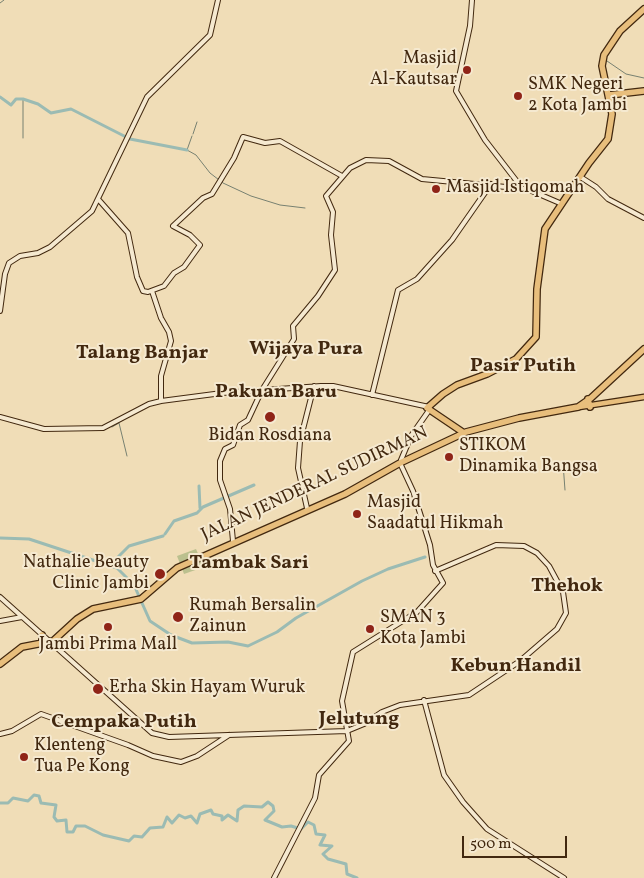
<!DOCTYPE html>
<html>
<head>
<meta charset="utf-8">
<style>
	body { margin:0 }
	#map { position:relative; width:644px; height:878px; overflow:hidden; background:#f0ddb7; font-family:Vollkorn,serif }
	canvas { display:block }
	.scale { position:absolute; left:462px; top:836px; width:105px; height:22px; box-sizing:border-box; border:2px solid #42280f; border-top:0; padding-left:6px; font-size:15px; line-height:18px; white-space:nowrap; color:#42280f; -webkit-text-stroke:4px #f5e9d0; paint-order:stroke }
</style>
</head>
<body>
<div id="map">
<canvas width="644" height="878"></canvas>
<div class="scale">500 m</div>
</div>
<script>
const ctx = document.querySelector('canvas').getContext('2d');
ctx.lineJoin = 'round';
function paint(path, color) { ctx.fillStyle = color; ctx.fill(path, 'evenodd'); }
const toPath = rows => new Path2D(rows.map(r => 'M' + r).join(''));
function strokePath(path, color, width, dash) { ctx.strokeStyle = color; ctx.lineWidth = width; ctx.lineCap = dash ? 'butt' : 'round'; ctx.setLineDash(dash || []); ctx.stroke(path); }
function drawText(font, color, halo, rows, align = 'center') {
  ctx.font = font + ' Vollkorn,serif'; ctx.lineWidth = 4; ctx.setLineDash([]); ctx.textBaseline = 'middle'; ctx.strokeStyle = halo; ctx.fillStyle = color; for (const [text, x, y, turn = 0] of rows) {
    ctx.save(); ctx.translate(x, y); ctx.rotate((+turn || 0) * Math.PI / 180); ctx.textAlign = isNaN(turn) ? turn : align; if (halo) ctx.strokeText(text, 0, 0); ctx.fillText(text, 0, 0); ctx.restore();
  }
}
paint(toPath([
	[196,549,204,567,184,574,177,556]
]), '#bbc08e');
strokePath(toPath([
	[0,3,4,0],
	[607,61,626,74,644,78],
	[193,134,197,122],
	[192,136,187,150,196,155,210,173,223,183,251,196,280,205,305,208],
	[23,138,23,99],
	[112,427,119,423,127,456],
	[563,463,565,490]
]), '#778071', 1);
strokePath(toPath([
	[0,97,11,105,16,99,23,99,38,104,51,113,71,109,130,139,187,150],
	[199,486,200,508],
	[165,534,174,521,197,513,203,507,254,485],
	[0,538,29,539,117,568,134,585,150,621,171,635,192,643,228,642,248,646,277,632,296,618,362,581,388,569,425,557],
	[110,565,129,546,163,536],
	[0,803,8,803,13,798,28,801,34,795,39,796,41,803,56,805,54,817,57,821,66,820,67,832,73,832,76,826,85,826,103,835,129,841,134,836,142,837,150,828,163,827,167,817,172,823,179,815,185,818,191,816,197,823,200,814,211,810,213,814,222,816,222,820,228,815,237,821,238,810,244,806,262,807,268,802,273,806,274,811,265,820,282,827,291,826,301,829,308,822,314,825,316,834,325,835,320,845,332,846,323,854,328,859,346,864,347,874,357,878]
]), '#9bbbb3', 3);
const secondary = toPath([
	[472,0,470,26,456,91,485,140,522,188],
	[582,178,596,187,608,199,644,218],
	[98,199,128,233,137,277,143,291,148,292,164,286,174,273,184,267,200,245,190,235,173,226,203,198,212,194,234,158,243,137,265,143,280,141,342,176],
	[152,291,161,318,169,332,171,341,161,376,161,401],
	[0,311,5,274,9,263,20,256,38,253,50,247,92,211,147,97,210,35,218,0],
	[372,395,398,290,417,279,452,240,491,184],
	[0,417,44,429,103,428,149,404,161,401,222,393,321,386,333,386,429,407],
	[401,460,411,436,430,409],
	[307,508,298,468,300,441,314,386],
	[233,541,230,509,220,480,220,461,225,449,233,445,240,425,248,420,262,390,294,339,293,326,318,296,335,270,331,235,333,212,326,196,350,168,366,160,389,161,422,179,527,189,562,204],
	[0,597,152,733,169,737,347,731,364,724,382,712,400,705,469,695,520,661,557,629,566,613,563,592,549,566,537,553,524,546,496,545,435,571],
	[0,621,22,617],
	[424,700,444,775,463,802,487,829,564,878],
	[0,734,12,731,41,714,128,745,153,756,181,762,197,756,229,735],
	[274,878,315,798,319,775,349,741,342,701,353,652,417,612,443,583,433,565,430,545,413,491,400,463]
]);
const primary = toPath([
	[579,407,644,397]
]);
const highway = toPath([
	[609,95,644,91],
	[588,399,590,407],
	[578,407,591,398,644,349],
	[464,433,427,408,443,394,457,385,487,374,516,359,536,337,537,289,545,229,589,163,608,139,612,114,602,66,604,55,620,31,644,9],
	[42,641,42,635],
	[0,664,22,647,53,641,77,619,93,609,141,599,177,568,345,494,400,463,466,432,519,418,578,407]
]);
strokePath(secondary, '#42280f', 6);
strokePath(primary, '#42280f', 7);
strokePath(highway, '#42280f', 8);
strokePath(secondary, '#f5e9d0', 4);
strokePath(primary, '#e8be7c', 4.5);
strokePath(highway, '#e8be7c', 5.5);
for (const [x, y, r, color] of [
	[467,70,5,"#8f2418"],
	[518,96,5,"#8f2418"],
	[436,189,5,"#8f2418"],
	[270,417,6,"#8f2418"],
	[449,457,5,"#8f2418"],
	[357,514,5,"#8f2418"],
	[160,574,6,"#8f2418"],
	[178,617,6,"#8f2418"],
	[108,627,5,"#8f2418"],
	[370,629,5,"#8f2418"],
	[98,689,6,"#8f2418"],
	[24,757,5,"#8f2418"]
]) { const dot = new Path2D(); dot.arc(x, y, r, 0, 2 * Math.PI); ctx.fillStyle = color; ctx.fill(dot); strokePath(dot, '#f5e9d0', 2); }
drawText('18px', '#42280f', '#f5e9d0', [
	["Masjid",457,60,"right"],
	["Al-Kautsar",457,81,"right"],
	["SMK Negeri",528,86],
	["2 Kota Jambi",528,107],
	["Masjid Istiqomah",446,189],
	["Bidan Rosdiana",270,437,"center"],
	["STIKOM",459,447],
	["Dinamika Bangsa",459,468],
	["Masjid",367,504],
	["Saadatul Hikmah",367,525],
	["Nathalie Beauty",149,564,"right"],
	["Clinic Jambi",149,585,"right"],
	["Rumah Bersalin",189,607],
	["Zainun",189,628],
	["SMAN 3",380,619],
	["Kota Jambi",380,640],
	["Jambi Prima Mall",108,646,"center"],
	["Erha Skin Hayam Wuruk",109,689],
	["Klenteng",34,747],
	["Tua Pe Kong",34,768]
], 'left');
drawText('18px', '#42280f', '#f5e9d0', [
	["JALAN JENDERAL SUDIRMAN",315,485,-25]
]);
drawText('bold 20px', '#42280f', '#f5e9d0', [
	["Wijaya Pura",306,350],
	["Talang Banjar",142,354],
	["Pasir Putih",523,367],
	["Pakuan Baru",276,393],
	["Tambak Sari",249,564],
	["Thehok",567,587],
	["Kebun Handil",516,667],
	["Jelutung",359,720],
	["Cempaka Putih",124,723]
]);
</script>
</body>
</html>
